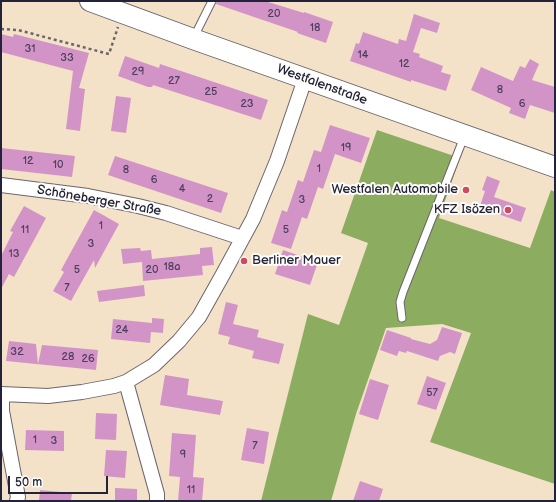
<!DOCTYPE html>
<html>
<head>
<meta charset="utf-8">
<style>
	body { margin:0 }
	#map { position:relative; width:556px; height:502px; overflow:hidden; background:#f4e2c8; font-family:"Balsamiq Sans",sans-serif }
	canvas { display:block }
	.frame { position:absolute; inset:0; border:2px solid #22223b; pointer-events:none }
	.scale { position:absolute; left:8px; top:476px; width:100px; height:18px; box-sizing:border-box; border:2px solid #22223b; border-top:0; padding-left:5px; font-size:12px; line-height:14px; white-space:nowrap; color:#22223b; -webkit-text-stroke:3px #fdfcf7; paint-order:stroke }
</style>
</head>
<body>
<div id="map">
<canvas width="556" height="502"></canvas>
<div class="frame"></div>
<div class="scale">50 m</div>
</div>
<script>
const ctx = document.querySelector('canvas').getContext('2d');
ctx.lineJoin = 'round';
function paint(path, color) { ctx.fillStyle = color; ctx.fill(path, 'evenodd'); }
const toPath = rows => new Path2D(rows.map(r => 'M' + r).join(''));
function strokePath(path, color, width, dash) { ctx.strokeStyle = color; ctx.lineWidth = width; ctx.lineCap = dash ? 'butt' : 'round'; ctx.setLineDash(dash || []); ctx.stroke(path); }
function drawText(font, color, halo, rows, align = 'center') {
  ctx.font = font + ' "Balsamiq Sans",sans-serif'; ctx.lineWidth = 4; ctx.setLineDash([]); ctx.textBaseline = 'middle'; ctx.strokeStyle = halo; ctx.fillStyle = color; for (const [text, x, y, turn = 0] of rows) {
    ctx.save(); ctx.translate(x, y); ctx.rotate((+turn || 0) * Math.PI / 180); ctx.textAlign = isNaN(turn) ? turn : align; if (halo) ctx.strokeText(text, 0, 0); ctx.fillText(text, 0, 0); ctx.restore();
  }
}
paint(toPath([
	[377,130,460,158,439,218,530,248,551,190,555,192,555,484,430,442,471,333,442,324,386,328,356,414,331,501,261,501,308,314,339,325,368,243,341,233]
]), '#8cac60');
paint(toPath([
	[217,1,265,1,304,13,304,12,333,22,326,43,297,33,298,32,216,4],
	[414,14,440,23,437,33,421,28,413,52,420,54,419,57,443,66,441,72,451,75,446,91,411,80,411,82,388,74,350,61,356,43,359,44,363,32,398,44,399,39,406,41],
	[1,34,13,37,14,34,89,53,79,88,85,89,80,131,66,129,73,71,1,52],
	[125,56,159,68,160,64,268,100,261,120,153,85,152,87,148,87,118,76],
	[530,59,539,64,532,80,555,87,555,113,530,105,525,119,509,113,511,108,471,90,481,67,513,81,520,66,525,68],
	[116,96,131,98,126,133,111,131],
	[330,125,370,138,361,163,335,154,323,189,318,187,307,219,302,217,291,249,271,243,282,210,287,212,298,180,303,182,314,150,321,152],
	[1,148,75,156,72,177,1,169],
	[115,156,228,193,221,213,108,175],
	[487,176,500,181,494,197,526,208,521,222,495,213,495,211,480,206,485,191,482,190],
	[24,206,46,218,14,277,9,274,1,289,1,256,13,232,10,231],
	[94,210,119,224,95,268,94,260,71,301,53,291,64,272,61,270],
	[212,247,214,265,202,266,203,275,143,281,142,262,123,264,121,249,140,248,141,251,151,250,152,259,200,254,200,248],
	[283,250,318,262,310,285,275,274],
	[144,285,145,296,99,302,97,291],
	[226,302,238,305,233,324,259,330,257,337,284,344,279,364,252,358,254,351,228,344,230,337,218,334],
	[152,318,164,319,163,333,151,332,150,343,111,339,113,319,152,323],
	[442,327,462,333,455,354,450,352,440,356,438,361,407,351,406,353,399,351,397,356,380,350,387,330,411,338,411,339,430,344,437,340],
	[9,341,36,344,38,364,42,345,98,350,96,370,6,361],
	[165,375,189,379,187,395,223,401,220,415,160,405],
	[427,376,446,383,436,410,417,404],
	[370,379,389,385,378,420,359,414],
	[96,413,117,414,116,440,95,439],
	[247,428,269,432,264,464,241,460],
	[26,430,64,431,64,451,25,450],
	[172,433,196,435,193,477,204,478,202,501,178,501,180,477,169,476],
	[106,450,127,451,125,478,104,476],
	[360,481,383,489,379,501,353,501],
	[115,488,137,489,137,501,115,501],
	[40,490,72,493,71,501,39,501]
]), '#d294c6');
const service = toPath([
	[193,39,212,1],
	[402,318,400,302,403,292,464,137]
]);
const minor = toPath([
	[1,185,88,196,138,206,166,213,242,238],
	[126,382,157,494,157,501],
	[1,394,48,396,82,392,114,386,126,382,154,365,179,341,199,317,222,276,253,219,277,161,305,79],
	[2,394,2,411,18,497,17,501]
]);
const secondary = toPath([
	[90,1,193,39,555,167]
]);
strokePath(service, '#6c656c', 9);
strokePath(minor, '#6c656c', 16);
strokePath(secondary, '#6c656c', 22);
strokePath(toPath([
	[1,29,18,30,109,54,118,27]
]), '#6c656c', 2.5, [3, 3]);
strokePath(service, '#fff', 7);
strokePath(minor, '#fff', 14);
strokePath(secondary, '#fff', 20);
for (const [x, y, r, color] of [
	[466,190,4,"#d1495b"],
	[508,210,4,"#d1495b"],
	[244,261,4,"#d1495b"]
]) { const dot = new Path2D(); dot.arc(x, y, r, 0, 2 * Math.PI); ctx.fillStyle = color; ctx.fill(dot); strokePath(dot, '#fdfcf7', 1.5); }
drawText('11px', '#4e3e5e', null, [
	["20",274,14],
	["18",315,28],
	["31",30,49],
	["14",363,55],
	["33",67,58],
	["12",404,64],
	["29",138,72],
	["27",174,81],
	["8",500,90],
	["25",211,92],
	["23",247,104],
	["6",522,104],
	["19",346,148],
	["12",28,161],
	["10",58,165],
	["1",319,169],
	["8",126,170],
	["6",154,180],
	["4",182,189],
	["2",210,199],
	["3",302,200],
	["1",101,226],
	["11",25,230],
	["5",286,230],
	["3",91,244],
	["13",14,254],
	["18a",172,267],
	["5",77,270],
	["20",152,270],
	["7",67,288],
	["24",122,330],
	["32",17,352],
	["28",68,357],
	["26",88,359],
	["57",432,393],
	["1",35,440],
	["3",54,441],
	["7",255,446],
	["9",183,455],
	["11",191,490]
]);
drawText('13px', '#22223b', '#fdfcf7', [
	["Westfalenstraße",322,85,20],
	["Schöneberger Straße",99,201,10]
]);
drawText('13px', '#22223b', '#fdfcf7', [
	["Westfalen Automobile",458,190],
	["KFZ Isözen",500,210],
	["Berliner Mauer",252,261,"left"]
], 'right');
</script>
</body>
</html>
